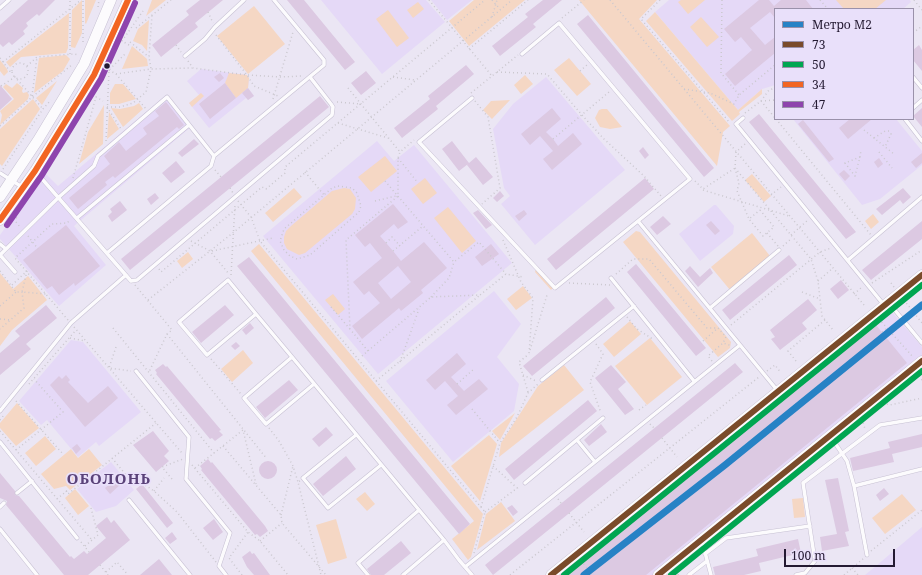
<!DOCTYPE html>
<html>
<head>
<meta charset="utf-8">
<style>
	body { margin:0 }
	#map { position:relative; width:922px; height:575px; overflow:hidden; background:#ebe6f4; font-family:"Noto Serif",serif }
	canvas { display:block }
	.legend { position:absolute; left:774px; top:8px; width:140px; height:112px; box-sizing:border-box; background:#e9e0fa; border:1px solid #9a91aa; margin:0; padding:5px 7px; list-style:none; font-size:12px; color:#241a32 }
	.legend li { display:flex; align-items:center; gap:8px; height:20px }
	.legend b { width:20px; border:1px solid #9a91aa }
	.scale { position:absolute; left:784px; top:549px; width:111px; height:18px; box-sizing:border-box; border:2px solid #241a32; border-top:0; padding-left:5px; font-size:12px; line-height:14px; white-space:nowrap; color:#241a32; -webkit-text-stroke:3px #e9e0fa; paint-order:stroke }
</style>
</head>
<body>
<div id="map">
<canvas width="922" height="575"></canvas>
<ul class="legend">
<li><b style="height:5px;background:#2782c5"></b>Метро M2</li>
<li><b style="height:5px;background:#7a4b2a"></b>73</li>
<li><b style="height:5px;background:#00a651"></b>50</li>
<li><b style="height:5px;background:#f26522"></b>34</li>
<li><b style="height:5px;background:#8e44ad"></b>47</li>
</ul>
<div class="scale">100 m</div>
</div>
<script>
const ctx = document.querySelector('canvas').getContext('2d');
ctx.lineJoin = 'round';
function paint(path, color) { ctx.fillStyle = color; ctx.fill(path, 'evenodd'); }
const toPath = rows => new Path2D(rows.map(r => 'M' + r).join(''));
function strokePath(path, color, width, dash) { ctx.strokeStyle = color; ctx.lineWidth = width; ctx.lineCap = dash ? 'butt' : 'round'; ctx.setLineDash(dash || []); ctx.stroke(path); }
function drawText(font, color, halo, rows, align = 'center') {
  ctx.font = font + ' "Noto Serif",serif'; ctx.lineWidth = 3.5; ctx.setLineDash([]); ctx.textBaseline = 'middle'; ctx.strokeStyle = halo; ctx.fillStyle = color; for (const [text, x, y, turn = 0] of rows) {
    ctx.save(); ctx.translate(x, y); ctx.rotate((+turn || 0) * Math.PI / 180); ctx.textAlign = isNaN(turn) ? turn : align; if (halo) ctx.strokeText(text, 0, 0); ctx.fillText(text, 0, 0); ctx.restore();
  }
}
paint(toPath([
	[321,0,426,0,445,22,382,74],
	[431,0,472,0,447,20],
	[669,0,910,0,911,2,903,9,775,9,775,85,762,89,738,110,655,12],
	[201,69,247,75,249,78,248,88,254,96,248,100,246,98,209,128,189,103,199,95,187,81],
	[546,77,625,170,535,245,501,204,510,196,504,188,493,129,513,104],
	[166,95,192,126,74,226,106,265,59,306,0,239,0,235,45,173,58,186],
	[793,119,896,119,922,151,922,165,880,199,862,205],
	[377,141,394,161,414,145,512,263,378,374,263,236],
	[714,205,716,205,734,226,733,234,700,261,679,234],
	[494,291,521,324,497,357,519,384,514,411,453,462,386,381],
	[887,306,922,347,922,359,654,575,554,575],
	[71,340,83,342,141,412,99,446,96,442,78,457,47,420,41,425,19,401],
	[111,462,134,490,116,506,96,512,77,489],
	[922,527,922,575,865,575,876,566]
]), '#e5d9f7');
paint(toPath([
	[82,0,82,33,75,48,71,47,72,10],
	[85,0,96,0,86,24,85,23],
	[152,0,166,0,146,16],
	[474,0,525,0,469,46,449,21],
	[579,0,657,0,639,19,730,126,723,132,717,166],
	[681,0,705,0,688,14,678,2],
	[836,0,886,0,875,9,844,9],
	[418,2,424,9,413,18,407,10],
	[254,6,285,44,248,74,217,36],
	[388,10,409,38,397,47,376,19],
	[655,12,738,110,762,89,762,94,739,112,740,114,732,121,646,21],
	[69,13,68,48,66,53,21,57,10,67,6,62],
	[701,17,719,37,707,47,690,27],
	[149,20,147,51,142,45,133,41,138,29],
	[132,46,147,59,148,66,122,69],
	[66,55,70,59,63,71,34,93,39,58],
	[569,58,591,84,577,96,554,70],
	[0,60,7,69,8,72,4,76,0,71],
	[229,73,247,75,249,78,248,88,236,98,225,83],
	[525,75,533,84,521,94,514,85],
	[57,81,42,105,36,98],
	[17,83,23,88,22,91,23,93,27,92,29,95,28,99,0,125,2,115,0,111,14,99,3,87,6,84,12,88],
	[115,84,123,84,136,99,119,104,110,104,110,93],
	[201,93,204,96,192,107,189,103],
	[33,99,40,109,2,166,0,164,0,129],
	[510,100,492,119,483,110,491,101],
	[139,103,143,109,123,127,111,108,120,109,134,106],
	[104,105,103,144,79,164,88,132],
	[602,109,607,109,622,127,610,129,600,127,595,118,599,110],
	[109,112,119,129,107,139],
	[385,156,397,171,371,192,358,177],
	[752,174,771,196,764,202,745,180],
	[425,178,437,193,423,204,411,189],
	[294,188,302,197,273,222,265,213],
	[344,188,350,189,356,198,355,209,352,214,305,253,299,255,287,249,284,243,284,237,286,231,291,226,332,191],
	[448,207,476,241,462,253,434,218],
	[873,214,879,222,871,229,865,221],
	[636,231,640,232,731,342,730,348,718,357,623,242],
	[752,233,770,256,730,290,711,267],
	[259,244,483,514,471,557,468,560,452,539,474,521,251,251],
	[188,252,193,259,182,268,177,261],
	[536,269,553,288,551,290,535,272],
	[0,273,13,289,28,276,47,300,12,330,0,346],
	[523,286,532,298,516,310,507,299],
	[333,294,345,309,338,315,325,300],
	[630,321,641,334,614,357,603,344],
	[650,338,682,377,647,405,615,366],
	[243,350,253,363,232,382,221,369],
	[564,365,584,390,499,457,501,443,538,386],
	[17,403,39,428,16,446,0,428,0,423],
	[515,413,500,440,492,431],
	[489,435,497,444,480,501,451,466],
	[45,436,56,449,36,466,25,453],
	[71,449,78,458,89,449,102,465,70,490,66,486,54,489,41,474],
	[75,489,89,506,78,515,65,498],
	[365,492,375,504,367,511,356,499],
	[902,494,916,510,885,534,872,518],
	[803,498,805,517,794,518,792,499],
	[501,502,515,521,477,550,486,514],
	[336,519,347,558,328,564,316,525]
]), '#f5d7c4');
paint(toPath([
	[28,0,55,0,39,16,37,14,26,23,28,26,23,31,25,34,12,45,9,42,3,47,0,44,0,25],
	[200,0,223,0,195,23,198,27,161,57,152,45,189,15,186,11],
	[287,0,304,0,355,62,345,70],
	[543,0,562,0,533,24,536,27,500,56,492,46,528,17,525,14],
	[759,0,769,0,774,6,781,0,806,0,813,9,775,9,775,18,770,12,750,28,765,45,775,37,775,53,735,86,725,74,752,50,741,37,735,42,724,29],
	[588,15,714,168,704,177,577,24],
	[919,45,922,50,922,71,913,60,913,50],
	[466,65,474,74,436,106,438,109,402,138,394,128,430,99,428,96],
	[366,71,376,83,361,95,351,83],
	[220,73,224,78,219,82,214,77],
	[225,83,236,98,210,119,199,104],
	[0,85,12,99,0,110],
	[248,88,254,96,248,100,242,93],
	[320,96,329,107,130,270,121,259],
	[166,102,184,125,179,129,177,127,115,178,113,176,105,182,107,185,78,209,69,198,110,164,104,156,119,142,126,151,147,134,143,128,159,116,155,111],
	[552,108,561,119,546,132,553,139,558,146,573,133,582,144,552,170,543,159,553,151,540,136,530,145,521,134],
	[922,108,922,127,913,116],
	[759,114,856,232,846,239,749,122],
	[850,119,872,119,848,139,839,128],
	[803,120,834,159,829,162,798,124],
	[194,139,199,144,182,157,178,153],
	[452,141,469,163,476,157,493,177,483,185,467,165,468,164,459,171,442,149],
	[643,147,649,155,645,159,639,151],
	[922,153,922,163,916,168,911,162],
	[879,158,883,164,878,168,874,162],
	[176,161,185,172,171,183,162,173],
	[844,170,850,176,845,181,839,174],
	[645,178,654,189,556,270,547,259],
	[903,188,911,197,903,204,900,200,882,215,876,209],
	[500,191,504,196,497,202,493,198],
	[155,193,159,198,151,205,147,199],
	[120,201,127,210,112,222,108,216,112,212,110,209],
	[393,204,408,222,398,229,394,224,380,236,393,251,401,261,424,242,447,268,421,290,423,293,401,311,399,308,362,339,352,326,380,303,369,291,364,295,353,282,382,258,370,243,365,247,355,235],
	[398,266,411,282,391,299,378,283],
	[478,210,492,225,486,229,473,213],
	[524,210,527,214,519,221,515,216],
	[663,216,671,224,657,235,650,227],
	[711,221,720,231,715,235,706,225],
	[922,221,922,239,871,280,862,270],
	[66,225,100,266,75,286,74,283,59,295,52,286,47,289,23,260],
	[491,244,499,254,482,266,475,257],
	[789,255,797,265,730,320,722,310],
	[249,257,470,524,459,534,237,266],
	[636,264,706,348,696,356,627,272],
	[690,266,700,277,710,268,713,273,698,287,685,271],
	[841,280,849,290,838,299,830,289],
	[606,297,615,308,532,376,523,366],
	[808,299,817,310,802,323,807,329,780,350,771,339,775,337,770,330],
	[46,305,57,318,26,344,31,349,0,375,0,353,20,336,15,331],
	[225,305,234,315,201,343,192,332],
	[250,323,254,328,246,335,242,330],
	[876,325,907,363,646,575,566,575],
	[236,342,240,346,235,350,231,346],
	[457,353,466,364,451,377,464,391,479,379,488,389,456,415,447,405,458,396,445,381,435,390,426,380],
	[735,363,743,372,493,575,485,565],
	[163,364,166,367,167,366,221,430,219,431,223,435,215,441,212,438,210,439,156,374,157,373,155,370],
	[611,365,626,382,618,389,634,409,625,415,595,378],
	[66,375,70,380,68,382,88,403,108,386,118,398,85,427,50,385,59,376,62,379],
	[289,380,298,390,265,418,256,407],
	[588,400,597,411,514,480,505,469],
	[601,424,607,432,589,446,584,440],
	[326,427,333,435,319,447,312,439],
	[153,431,169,451,164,456,169,461,156,472,133,445],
	[922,434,922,447,892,454,894,462,853,471,850,458,890,448,888,442],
	[77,444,81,449,76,454,72,448],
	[346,456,356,469,323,496,313,484],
	[208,459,211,463,212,462,265,526,268,531,260,537,257,534,255,535,201,470,202,469,200,466],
	'259 470a9 9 0 1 1 18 0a9 9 0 1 1-18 0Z',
	[0,473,15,491,15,495,19,496,70,557,71,556,74,559,84,551,87,554,106,538,96,526,107,517,111,523,114,520,130,540,88,575,64,575,6,505,7,501,0,498],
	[838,478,849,531,845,532,849,546,822,551,820,537,837,534,825,480],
	[116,479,121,484,110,494,105,488],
	[142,484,173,523,167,528,136,489],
	[884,488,889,494,880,501,876,495],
	[512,505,518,512,513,516,507,508],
	[214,519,223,532,213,540,203,528],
	[172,532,177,539,170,544,165,538],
	[798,539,801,553,759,563,761,571,744,575,715,575,713,567,758,556,756,549],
	[401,541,411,553,384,575,371,575,367,569],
	[250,551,252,554,254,553,270,575,254,575,247,567,242,557],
	[159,559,172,575,140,575]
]), '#dcc9e2');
const service = toPath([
	[0,8,9,0],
	[185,56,205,39,215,27,244,0],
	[913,77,922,88],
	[472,98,419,142,555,288,690,179,559,23,522,54],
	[913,108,922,100],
	[743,118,736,124,884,305],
	[905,119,922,141],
	[36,172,131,281,137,280,332,115,333,107,331,104,310,77],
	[0,173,22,187],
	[77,218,189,125],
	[638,221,777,390],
	[0,244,6,249],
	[107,253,211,166,214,156,324,65,324,60,274,0],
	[848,260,922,197],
	[15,272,0,255,59,197,94,166,98,156,167,97,214,156],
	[611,278,694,381],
	[889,303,922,343],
	[710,308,779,250],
	[256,314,207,355,179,322,228,280,256,314,292,357,444,540,459,560,472,575],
	[292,357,244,398,266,424,314,384],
	[136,371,189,437,186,479,230,533,219,566,226,575],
	[542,380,634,306],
	[0,411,71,323,126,275],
	[356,435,303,478,328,508,381,465],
	[831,437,847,461,854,486,867,555],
	[577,440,595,462],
	[0,442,77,538],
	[525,483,603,418],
	[854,486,922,469],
	[17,493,32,481],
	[129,500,190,575],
	[0,507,4,503],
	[0,529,37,575],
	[702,541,711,575],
	[705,554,726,538,810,526],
	[465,567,740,345],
	[368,575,358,563,419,510],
	[403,575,444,540],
	[689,575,707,561],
	[796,575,805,573,815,561,803,483,880,425,922,418]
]);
const secondary = toPath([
	[0,197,38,140,84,64,111,0],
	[0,220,35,171,94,75,128,0],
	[551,575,922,275],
	[658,575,922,361]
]);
strokePath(service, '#c7c1d3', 4.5);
strokePath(secondary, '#c7c1d3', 11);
strokePath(toPath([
	[429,0,492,76],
	[492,0,500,9],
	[610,0,864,305],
	[660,0,641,19,730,123],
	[722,0,721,73,739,95],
	[820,0,828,9],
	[914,0,922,10],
	[98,7,99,0],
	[208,12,213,23],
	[492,17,497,0],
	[562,18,584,0],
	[136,28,171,0],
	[913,33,922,26],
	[216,35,247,75,254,86,278,96],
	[83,42,83,0],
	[130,42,149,57],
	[129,45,122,41,143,11],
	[176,45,181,52],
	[469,49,528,0],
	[70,54,70,0],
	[0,58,12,74],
	[188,61,193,68,201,69,247,75,281,77,302,76],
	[3,62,81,0],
	'12 71a8 8 0 1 1 16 0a8 8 0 1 1-16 0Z',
	[27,66,37,57,74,54,78,55],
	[109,70,116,74,146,109],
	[580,71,588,64],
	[497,72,547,74,582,115,604,139,644,176,661,196],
	[116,74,151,69,192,68],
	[393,77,415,80],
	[1,86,15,77,43,109],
	[348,88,400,152],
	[684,89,710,93,734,104,739,95,775,65],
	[471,93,518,55],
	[32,96,37,57],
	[273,99,293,32],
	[475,101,488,117,500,188,482,204],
	[761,101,775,118],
	[761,101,775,100],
	[337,102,361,104],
	[107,107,120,107,133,103,146,92,151,69,149,57,152,15],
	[107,107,121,129],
	[745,113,761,101,769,90,775,88],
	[776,119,871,235],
	[338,123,388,138],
	[0,126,32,97,73,64],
	[864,130,894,154],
	[874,138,885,131,889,131,891,134,885,147],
	[553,139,609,92],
	[106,141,109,70,125,54],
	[745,144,736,152,735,168,739,183,737,191,749,219],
	[879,152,892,168],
	[860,157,845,163,855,176,860,157,861,150],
	[398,158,418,183],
	[735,168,811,259,818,281,820,299],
	[3,169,43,109,51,100],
	[215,170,221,177],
	[305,172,324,195],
	[73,178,96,97,103,101],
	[385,181,454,262,479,242,506,274],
	[695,181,703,189,735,168],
	[338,186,352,188,357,193,361,206,359,212,310,255,297,259,290,256,284,250,280,241,284,229,332,188,338,186],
	[230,188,233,193],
	[703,190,789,216],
	[771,195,781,187],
	[238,201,251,217,260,241,485,512,474,553],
	[375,201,396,196],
	[760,210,774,227,763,236,749,219,760,210],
	[13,215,18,219],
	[16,222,20,227],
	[767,233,778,246],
	[791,235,808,220],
	[28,236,38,249],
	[503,240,521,282,533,298,529,354],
	[191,241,210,251,229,274],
	[386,243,392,237,400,246],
	[783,246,792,238],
	[212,251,273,238],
	[393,251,423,226],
	[159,269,161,272,262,187,266,189,285,173,285,167,485,0],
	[0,271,16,292,22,292,24,308,0,329],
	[27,271,22,292,46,294],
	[616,274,633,259,649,259,707,328,718,328],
	[231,275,235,205],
	[818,281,833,268],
	[569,283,610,285],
	[872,283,922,250],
	[891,283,894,287],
	[12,285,27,271],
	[135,285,172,330,167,334,149,372],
	[802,292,820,299,822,316,833,330],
	[854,294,862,287],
	[431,297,449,278,454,262],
	[148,300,234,232,512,0],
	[904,300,922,323],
	[0,306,16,292],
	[331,307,350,329],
	[627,317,637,329,651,338,653,337],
	[0,319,12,320],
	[879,319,913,357],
	[68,320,15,258,52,224,67,223,70,220],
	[731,325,820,252,831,248],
	[74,327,182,453],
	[113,328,214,453],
	[882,332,887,328],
	[167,334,267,459],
	[70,338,85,341],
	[703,341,718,328,726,337,723,343],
	[596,344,603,354,590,382,601,413],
	[116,347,109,368,131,371],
	[530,350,547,295],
	[368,351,350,329,346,240,398,196,398,158,400,152,414,140],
	[362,356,431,297,480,295,506,274,523,277],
	[211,359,241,394],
	[712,361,708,356,723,343,732,346],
	[796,361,788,351,825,320],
	[400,362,419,309],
	[767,371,775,365,781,373],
	[523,375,536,381],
	[919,376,922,380],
	[376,381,480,295],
	[29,384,76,330],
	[457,384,474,369],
	[528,392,519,362,529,354],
	[16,401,63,454],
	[883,403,890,405,922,398],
	[472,409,500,443],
	[639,410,646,405],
	[862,419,865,429],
	[0,420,4,415],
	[650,424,654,428],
	[269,428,279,441,293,466,298,482],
	[0,431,92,540],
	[662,438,677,457],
	[223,446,281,515,282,523,326,575],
	[16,450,63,412,34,379],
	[112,458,126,475,136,479,154,491,177,512,216,562],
	[192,465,248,532,260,541,288,575],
	[493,466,517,488],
	[195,468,243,430,256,484],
	[172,479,162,467,183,459],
	[300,481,298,482,321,575],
	[66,491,68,494,156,423],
	[154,491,164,478],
	[57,499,69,489],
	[558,499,561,503],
	[481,507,500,443,517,417,528,393,538,384],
	[485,512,520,486],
	[569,513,584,532],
	[281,515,293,466],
	[260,541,282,523],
	[81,542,89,552],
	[85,546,98,535,91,508],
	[871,551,922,510],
	[581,561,593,575],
	[100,565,108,575],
	[852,568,858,575],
	[106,572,117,562,128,575],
	[242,575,229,558,248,532],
	[510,575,759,377],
	[678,575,680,569],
	[844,575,864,558]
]), '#cbc8cf', 1.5, [1, 3]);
strokePath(service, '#fcfbfd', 3.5);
strokePath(secondary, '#fcfbfd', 10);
strokePath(toPath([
	[551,575,922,275],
	[658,575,922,361]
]), '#7a4b2a', 6);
strokePath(toPath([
	[564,575,922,285],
	[671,575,922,371]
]), '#00a651', 6);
strokePath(toPath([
	[0,220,35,171,94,75,128,0]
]), '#f26522', 6);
strokePath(toPath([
	[7,225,42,175,101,79,135,3]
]), '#8e44ad', 6);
strokePath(toPath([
	[584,575,725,465,922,305]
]), '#2782c5', 7);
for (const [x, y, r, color] of [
	[107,66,3.5,"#241a32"]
]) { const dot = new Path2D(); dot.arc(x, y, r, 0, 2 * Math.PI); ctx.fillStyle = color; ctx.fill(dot); strokePath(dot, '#e9e0fa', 1.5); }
ctx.letterSpacing = '1px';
drawText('bold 15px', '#5a4279', '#e9e0fa', [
	["ОБОЛОНЬ",109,480]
]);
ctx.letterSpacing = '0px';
</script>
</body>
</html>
